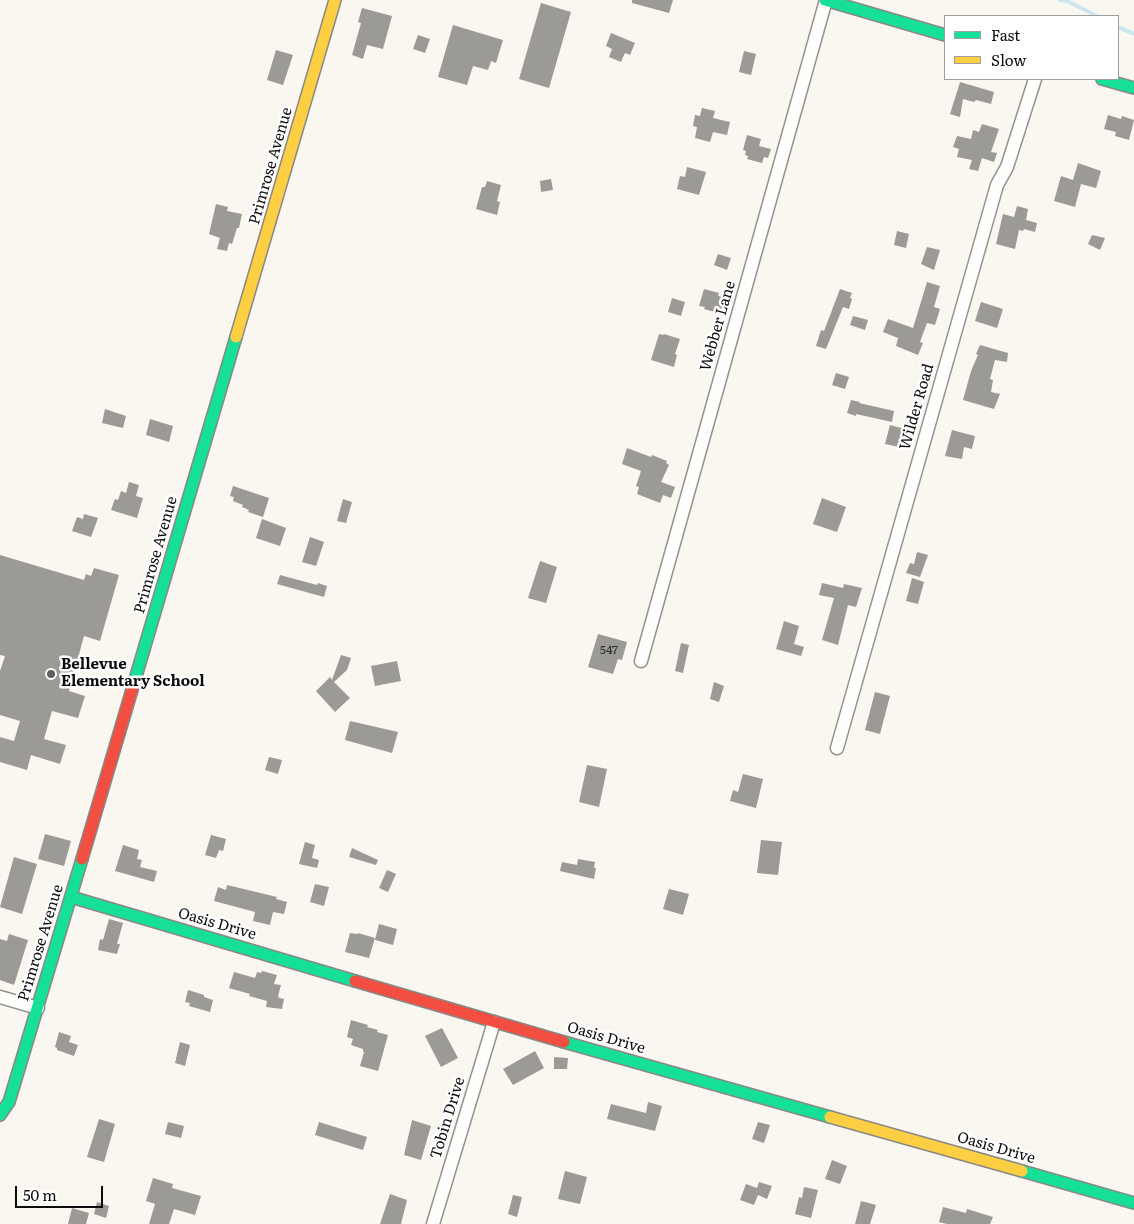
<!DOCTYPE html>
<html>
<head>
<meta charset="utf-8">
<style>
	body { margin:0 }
	#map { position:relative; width:1134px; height:1224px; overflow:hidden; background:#faf7f0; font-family:Literata,serif }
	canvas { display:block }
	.legend { position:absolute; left:944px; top:15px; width:175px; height:65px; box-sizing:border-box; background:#fff; border:1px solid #9e9e9e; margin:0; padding:6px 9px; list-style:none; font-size:15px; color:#0c0c0c }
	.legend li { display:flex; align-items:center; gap:10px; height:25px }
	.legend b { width:25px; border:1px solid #9e9e9e }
	.scale { position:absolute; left:15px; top:1186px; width:88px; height:22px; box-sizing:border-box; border:2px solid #0c0c0c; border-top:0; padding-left:6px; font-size:15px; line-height:18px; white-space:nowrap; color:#0c0c0c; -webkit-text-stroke:4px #fff; paint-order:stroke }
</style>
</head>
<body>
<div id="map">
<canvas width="1134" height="1224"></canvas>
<ul class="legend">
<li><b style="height:6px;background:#16e098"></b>Fast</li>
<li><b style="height:6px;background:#ffcf43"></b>Slow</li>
</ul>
<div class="scale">50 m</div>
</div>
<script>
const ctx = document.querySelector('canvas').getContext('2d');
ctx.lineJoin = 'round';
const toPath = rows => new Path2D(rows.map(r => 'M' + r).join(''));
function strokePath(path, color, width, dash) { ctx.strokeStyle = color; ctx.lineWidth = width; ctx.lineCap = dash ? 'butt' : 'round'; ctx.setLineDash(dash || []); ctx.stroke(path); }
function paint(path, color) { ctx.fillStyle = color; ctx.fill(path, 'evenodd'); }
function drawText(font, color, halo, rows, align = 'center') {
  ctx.font = font + ' Literata,serif'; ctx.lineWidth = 5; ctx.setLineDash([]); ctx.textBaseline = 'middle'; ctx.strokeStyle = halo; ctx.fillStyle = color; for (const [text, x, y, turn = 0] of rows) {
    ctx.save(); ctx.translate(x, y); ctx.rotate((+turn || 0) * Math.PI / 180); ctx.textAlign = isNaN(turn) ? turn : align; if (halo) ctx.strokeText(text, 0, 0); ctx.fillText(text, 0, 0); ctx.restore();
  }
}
strokePath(toPath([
	[1060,0,1067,1,1097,16],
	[1118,27,1134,34]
]), '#cbe6ef', 4);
paint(toPath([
	[632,0,673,0,669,13,632,3],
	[541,3,571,12,549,88,519,79],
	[362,8,392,16,383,49,367,45,363,59,352,55,361,23,358,22],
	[453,25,503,40,496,63,491,61,488,70,473,66,467,85,438,77],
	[611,33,635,43,630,55,625,53,621,62,609,57,612,49,606,46],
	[418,35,430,39,425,53,413,49],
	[276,50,293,55,283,85,267,80],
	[744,51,756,54,751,75,739,72],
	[960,82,994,92,991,104,976,100,974,102,963,99,960,117,950,114],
	[702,108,715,111,713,118,730,122,727,135,713,132,710,142,695,138,697,127,693,126,695,115,700,116],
	[1108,115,1121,119,1122,116,1134,120,1129,140,1115,136,1116,132,1104,129],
	[982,124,999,129,991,152,997,153,994,162,982,158,978,171,969,169,972,160,957,157,959,149,953,147,957,136,971,139,973,130,979,132],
	[747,135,761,139,759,146,771,149,768,158,764,157,762,163,747,159,748,156,745,155,746,151,743,150],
	[1078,163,1101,171,1096,188,1081,184,1075,207,1054,201,1061,176,1073,180],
	[687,167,706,172,699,195,677,189,680,176,685,177],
	[551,179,553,190,541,192,540,181],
	[487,181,501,185,497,201,500,202,497,215,476,209,482,187,485,187],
	[216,204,228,207,227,211,242,214,239,228,237,228,232,244,229,243,227,251,217,249,220,238,209,234],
	[1017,206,1028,209,1026,220,1037,223,1035,232,1024,229,1023,231,1019,230,1015,249,996,244,1003,214,1014,217],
	[897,231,909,234,906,248,894,245],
	[1092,235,1105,238,1100,250,1088,244],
	[927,247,940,250,934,270,921,264],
	[718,254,731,258,727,270,714,265],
	[927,282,940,286,934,307,940,309,935,325,927,323,920,342,923,343,918,355,896,346,898,338,883,332,888,319,913,328],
	[704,289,719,293,718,296,727,298,722,314,704,309,705,307,699,306],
	[840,289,852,293,850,298,852,299,849,309,843,307,826,349,816,346,821,330,824,331],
	[672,298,685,302,681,316,668,312],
	[981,302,1003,309,997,328,975,321],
	[853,316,868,320,865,330,850,325],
	[659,334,663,335,664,334,680,339,675,354,677,355,674,367,651,360],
	[980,345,1008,353,1007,362,995,360,990,379,993,380,991,392,1000,394,994,409,963,400,971,371,978,355,976,354],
	[836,373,849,377,845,389,832,385],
	[851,400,860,402,859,403,894,411,892,422,856,414,856,416,847,413],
	[105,409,126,416,123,428,102,423],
	[150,419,173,426,169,442,146,435],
	[890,425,905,429,903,440,901,440,899,447,885,444],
	[952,430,975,436,972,449,964,447,962,459,945,456],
	[627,448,651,457,652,455,667,461,666,463,669,465,661,482,675,487,671,498,663,495,660,503,637,494,639,487,636,486,641,471,622,464],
	[129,482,139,485,136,496,143,498,137,518,111,510,115,499,118,500,121,491,126,493],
	[233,486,269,498,263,517,248,512,249,510,242,507,243,505,233,501,234,497,230,496],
	[822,498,846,507,837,532,813,524],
	[343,499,352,502,346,523,337,521],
	[84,514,98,518,91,537,72,531,77,517,83,519],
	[262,519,286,528,280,546,256,538],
	[310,537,324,542,316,566,302,562],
	[917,552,928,555,920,577,906,573,910,563,914,564],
	[0,555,84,580,86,574,91,576,94,568,119,575,100,641,84,636,69,691,85,696,78,718,52,711,44,739,66,745,60,764,31,755,27,770,0,762,0,737,14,741,20,721,0,715,0,671,5,656,0,655],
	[540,561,557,567,546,603,528,598],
	[280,575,317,585,318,583,327,586,324,597,277,584],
	[912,578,924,582,918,604,906,601],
	[822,583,843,588,844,584,862,588,856,607,848,605,838,645,822,640,834,598,819,595],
	[784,621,799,626,794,644,804,647,801,656,776,649],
	[598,634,627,642,622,660,618,659,613,674,588,667],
	[681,643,689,645,683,673,675,671],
	[341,655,351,658,347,670,334,682,350,698,335,712,316,691,330,677,332,680],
	[397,661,401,681,375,686,371,666],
	[714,682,724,686,719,702,710,699],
	[875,692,890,696,880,734,865,730],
	[350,721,398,732,392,753,345,740],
	[269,757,282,760,278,774,265,770],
	[587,765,607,769,599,807,579,802],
	[743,774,763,779,756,808,730,801,733,790,738,792],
	[45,834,71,841,64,866,38,859],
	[211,835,226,839,223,851,219,850,216,858,205,855],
	[761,840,782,842,778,875,757,873],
	[305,842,315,845,312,858,319,860,317,868,299,864],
	[123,845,139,850,137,859,142,860,140,867,157,871,154,882,115,871],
	[352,848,378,860,376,865,349,857],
	[14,857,37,864,22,914,0,907],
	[578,859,595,862,594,868,596,868,594,879,560,871,562,862,577,865],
	[387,870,396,874,388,892,379,888],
	[315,884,329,887,324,906,310,902],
	[227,885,277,897,276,899,287,902,284,914,273,912,270,925,253,921,255,912,214,901,218,887,226,890],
	[669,889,689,894,683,915,663,909],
	[109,919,123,923,117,944,120,944,117,954,98,950,100,939,103,940],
	[379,924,397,929,393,945,375,940],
	[350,933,357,934,358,933,375,938,369,958,345,952],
	[9,934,28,940,14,985,0,980,0,939,7,941],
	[262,971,277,975,274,984,281,985,278,996,279,998,284,999,282,1009,266,1007,267,1001,249,996,250,994,229,988,234,972,255,978,257,972,261,973],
	[188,990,204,995,204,997,213,1000,210,1012,189,1006,190,1003,185,1002],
	[351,1020,368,1025,367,1027,378,1030,377,1032,388,1035,378,1071,360,1066,364,1052,363,1051,363,1049,351,1045,353,1039,347,1037],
	[442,1028,458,1058,441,1067,425,1036],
	[59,1032,71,1036,69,1042,78,1045,74,1056,57,1050,57,1048,55,1047],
	[180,1042,190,1045,185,1066,175,1063],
	[535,1051,544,1068,513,1085,503,1069],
	[554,1057,568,1058,567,1069,554,1069],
	[648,1102,662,1106,655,1131,607,1119,611,1104,646,1113],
	[99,1119,115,1124,104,1162,87,1157],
	[412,1120,431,1126,421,1160,404,1155],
	[168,1122,184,1126,181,1138,165,1134],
	[319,1122,367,1137,363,1150,315,1135],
	[758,1122,770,1125,764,1143,752,1139],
	[832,1160,847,1166,840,1184,825,1179],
	[565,1171,587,1177,580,1204,558,1199],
	[153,1178,173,1184,172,1188,201,1196,195,1215,174,1209,169,1224,149,1224,155,1204,146,1201],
	[759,1182,772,1186,767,1199,758,1195,754,1205,740,1200,746,1184,757,1188],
	[804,1187,818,1190,811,1218,795,1214,799,1197,802,1198],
	[390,1194,407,1200,401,1224,380,1224],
	[513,1195,522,1197,517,1217,508,1214],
	[861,1201,876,1205,870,1224,855,1224],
	[97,1202,109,1206,106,1218,94,1214],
	[943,1207,966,1213,967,1209,993,1217,990,1224,947,1224,939,1222],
	[72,1208,89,1213,86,1224,68,1224]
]), '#9c9a96');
const street = toPath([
	[641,661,826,0],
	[837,748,997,185,1007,167,1035,79],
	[0,997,38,1008],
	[433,1224,494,1022]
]);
const fast = toPath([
	[825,0,945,35],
	[1102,79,1134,88],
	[134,683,236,337],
	[71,897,355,981],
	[564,1042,830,1117],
	[0,1115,9,1102,82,859],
	[1022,1171,1134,1203]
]);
const slow = toPath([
	[236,337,335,0],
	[830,1117,1022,1171]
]);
const jam = toPath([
	[82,859,134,683],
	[355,981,564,1042]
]);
strokePath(street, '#93928f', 15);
strokePath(fast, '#8a8885', 14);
strokePath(slow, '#8a8885', 14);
strokePath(jam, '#8a8885', 14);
strokePath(street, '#fefefd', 12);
strokePath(fast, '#16e098', 11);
strokePath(slow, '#ffcf43', 11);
strokePath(jam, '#f24e42', 11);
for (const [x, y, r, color] of [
	[51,674,5,"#5f5e5c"]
]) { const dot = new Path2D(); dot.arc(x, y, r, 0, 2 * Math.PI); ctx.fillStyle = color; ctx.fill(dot); strokePath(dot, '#fff', 2); }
drawText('12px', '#30302e', null, [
	["547",609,650]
]);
drawText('15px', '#0c0c0c', '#fff', [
	["Primrose Avenue",271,166,-74],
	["Webber Lane",718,326,-74],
	["Wilder Road",917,407,-74],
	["Primrose Avenue",156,555,-74],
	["Oasis Drive",217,924,16],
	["Primrose Avenue",41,943,-73],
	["Oasis Drive",606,1038,16],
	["Tobin Drive",448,1118,-73],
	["Oasis Drive",996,1148,16]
]);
drawText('bold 15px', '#0c0c0c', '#fff', [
	["Bellevue",61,665],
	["Elementary School",61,682]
], 'left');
</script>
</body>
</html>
